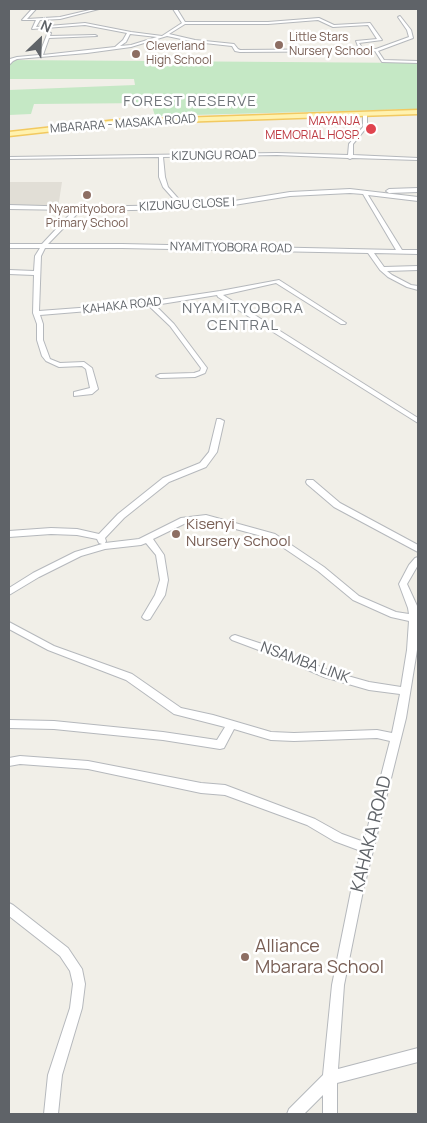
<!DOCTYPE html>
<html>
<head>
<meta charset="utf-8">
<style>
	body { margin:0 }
	#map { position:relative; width:427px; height:1123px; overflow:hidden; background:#f1efe8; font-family:Manrope,sans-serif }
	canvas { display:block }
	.frame { position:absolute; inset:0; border:10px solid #5f6368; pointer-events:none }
	.north { position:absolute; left:15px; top:15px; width:50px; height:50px; -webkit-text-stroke:4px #fff; paint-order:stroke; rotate:24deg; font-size:14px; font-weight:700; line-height:20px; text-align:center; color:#5f6368 }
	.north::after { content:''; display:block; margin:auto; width:18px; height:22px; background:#5f6368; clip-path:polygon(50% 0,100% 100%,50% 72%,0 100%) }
</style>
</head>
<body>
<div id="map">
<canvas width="427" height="1123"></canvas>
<div class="frame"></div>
<div class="north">N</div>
</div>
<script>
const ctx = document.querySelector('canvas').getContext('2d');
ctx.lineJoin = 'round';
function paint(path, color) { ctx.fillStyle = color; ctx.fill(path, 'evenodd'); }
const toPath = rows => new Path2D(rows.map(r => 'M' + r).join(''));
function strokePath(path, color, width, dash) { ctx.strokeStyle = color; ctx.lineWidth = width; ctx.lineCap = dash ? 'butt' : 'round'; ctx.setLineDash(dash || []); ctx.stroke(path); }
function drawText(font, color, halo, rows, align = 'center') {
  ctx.font = font + ' Manrope,sans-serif'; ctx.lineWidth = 5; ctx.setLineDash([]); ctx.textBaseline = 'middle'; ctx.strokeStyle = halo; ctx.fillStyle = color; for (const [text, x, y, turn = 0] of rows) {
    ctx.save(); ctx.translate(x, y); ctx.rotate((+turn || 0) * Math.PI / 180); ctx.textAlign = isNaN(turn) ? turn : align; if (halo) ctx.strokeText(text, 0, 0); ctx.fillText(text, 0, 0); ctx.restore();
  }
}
paint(toPath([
	[9,182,62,182,58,208,9,207]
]), '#e1ded6');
paint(toPath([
	[11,60,418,63,418,109,155,116,151,103,34,104,31,114,9,115,9,90,135,85,134,79,9,79,9,67]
]), '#c5e8c5');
const minor = toPath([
	[32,9,36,9,27,19,60,17,94,9,99,9,60,19,40,20,36,27,85,23,131,32,162,36,182,23,173,9,177,9,185,22,268,22,319,18,334,25,370,23,382,40,359,43,363,49,376,49,409,37,407,30,398,17,400,16,411,30,413,38,378,51,384,60,418,61,418,63,382,62,375,51,240,52,235,51,232,46,195,42,167,36,131,47,87,53,17,59,13,61,9,65,10,59,17,57,39,55,48,32,51,33,50,36,95,35,97,36,49,38,43,55,115,47,123,40,127,33,85,25,32,29,36,20,22,20,32,9],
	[318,20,333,27,368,25,377,39,356,41,359,49,240,50,238,49,234,44,195,40,169,34,185,24,268,24,318,20],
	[130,34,157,37,131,45,120,46,126,42,130,34],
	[365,113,367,114,367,127,353,144,353,155,418,158,418,160,352,158,350,159,348,158,277,155,163,157,165,177,168,187,184,205,234,201,290,192,350,189,418,197,418,201,368,195,402,250,418,250,418,254,374,253,384,267,418,266,418,270,387,271,392,275,411,285,418,286,418,290,407,287,388,277,380,270,368,253,122,248,45,248,41,256,39,311,133,304,220,291,279,280,346,323,345,324,341,324,276,283,223,295,418,418,418,423,262,325,218,297,217,295,155,305,174,324,207,368,205,373,195,377,160,378,156,376,160,374,194,373,200,371,201,368,170,326,149,306,40,315,43,324,43,340,50,359,60,363,84,362,92,368,98,389,92,394,74,396,74,392,90,388,86,369,82,366,59,367,46,361,42,356,37,340,37,324,33,313,34,275,9,274,9,270,34,271,35,256,40,248,9,248,9,244,42,244,74,210,9,209,9,205,79,207,179,205,163,187,159,177,159,157,9,159,9,157,277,153,348,155,349,144,363,127,363,114,365,113],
	[350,193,363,194,396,250,122,244,48,244,80,211,183,209,234,205,290,196,350,193],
	[418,188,418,192,389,193,386,191,389,189,418,188],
	[217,419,220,419,224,421,217,452,206,467,169,482,124,518,105,538,106,541,105,543,139,539,181,518,206,515,275,534,324,567,359,596,396,612,409,614,408,608,399,584,409,565,415,558,418,557,418,565,407,584,418,608,418,625,417,650,406,718,363,891,344,985,338,1069,418,1048,418,1062,337,1083,337,1114,323,1114,323,1095,304,1114,287,1114,289,1109,323,1075,332,985,351,891,361,851,334,841,307,825,225,795,201,793,88,769,20,764,9,766,9,758,20,756,88,761,201,783,225,785,315,819,342,834,364,842,390,741,377,738,294,741,271,740,234,729,224,748,220,749,163,740,54,729,9,728,9,720,54,721,163,732,217,740,225,727,174,714,126,680,48,650,9,629,9,622,54,646,132,674,181,708,213,715,271,732,294,733,377,730,392,733,400,694,369,690,324,677,280,658,232,640,230,638,232,636,235,635,286,652,330,671,369,682,401,687,407,650,409,621,391,617,353,600,318,571,269,538,206,521,186,523,153,539,164,555,168,580,165,595,150,619,147,620,144,619,142,617,155,595,160,580,156,555,146,543,141,545,105,549,81,556,39,577,9,595,9,588,33,573,75,552,102,544,99,543,97,539,77,535,51,534,9,537,9,531,51,528,77,529,99,534,118,514,163,478,200,463,209,452,217,419],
	[307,480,313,480,340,503,418,545,418,552,334,507,307,484,306,482,307,480],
	[9,903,13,905,68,948,82,969,85,984,82,1008,62,1075,58,1114,44,1114,48,1075,70,1008,73,984,70,971,60,956,9,916,9,903]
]);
const major = toPath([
	[418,110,418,114,117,124,9,136,9,132,117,120,418,110]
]);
strokePath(minor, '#b5b8bc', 2);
strokePath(major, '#f2c960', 3);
paint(minor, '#fff');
paint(major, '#fff2af');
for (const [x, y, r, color] of [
	[279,45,5,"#8d6e63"],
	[136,54,5,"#8d6e63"],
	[371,129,6,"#e0444e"],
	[87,195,5,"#8d6e63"],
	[176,534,5,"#8d6e63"],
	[245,957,5,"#8d6e63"]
]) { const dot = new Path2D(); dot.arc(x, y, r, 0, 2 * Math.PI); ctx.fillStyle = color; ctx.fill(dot); strokePath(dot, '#fff', 2); }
drawText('12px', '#785e54', '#fff', [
	["Little Stars",289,38],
	["Nursery School",289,52],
	["Cleverland",146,47],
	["High School",146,61],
	["Nyamityobora",87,210,"center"],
	["Primary School",87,224,"center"]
], 'left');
drawText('12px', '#be3a42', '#fff', [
	["MAYANJA",360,122],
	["MEMORIAL HOSP.",360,136]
], 'right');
drawText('12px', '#5f6368', '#fff', [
	["MBARARA - MASAKA ROAD",123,124,-4],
	["KIZUNGU ROAD",214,156,-1],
	["KIZUNGU CLOSE I",187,205,-3],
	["NYAMITYOBORA ROAD",231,248,1],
	["KAHAKA ROAD",122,306,-6]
]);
ctx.letterSpacing = '1px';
drawText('15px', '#70757a', '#fff', [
	["FOREST RESERVE",190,102],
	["NYAMITYOBORA",243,309],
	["CENTRAL",243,326]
]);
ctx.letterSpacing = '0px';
drawText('15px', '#785e54', '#fff', [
	["Kisenyi",186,525],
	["Nursery School",186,542]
], 'left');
drawText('15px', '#5f6368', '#fff', [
	["NSAMBA LINK",305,663,20]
]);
drawText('18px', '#5f6368', '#fff', [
	["KAHAKA ROAD",372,834,-76]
]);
drawText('18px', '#785e54', '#fff', [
	["Alliance",255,947],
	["Mbarara School",255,968]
], 'left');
</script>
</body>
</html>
